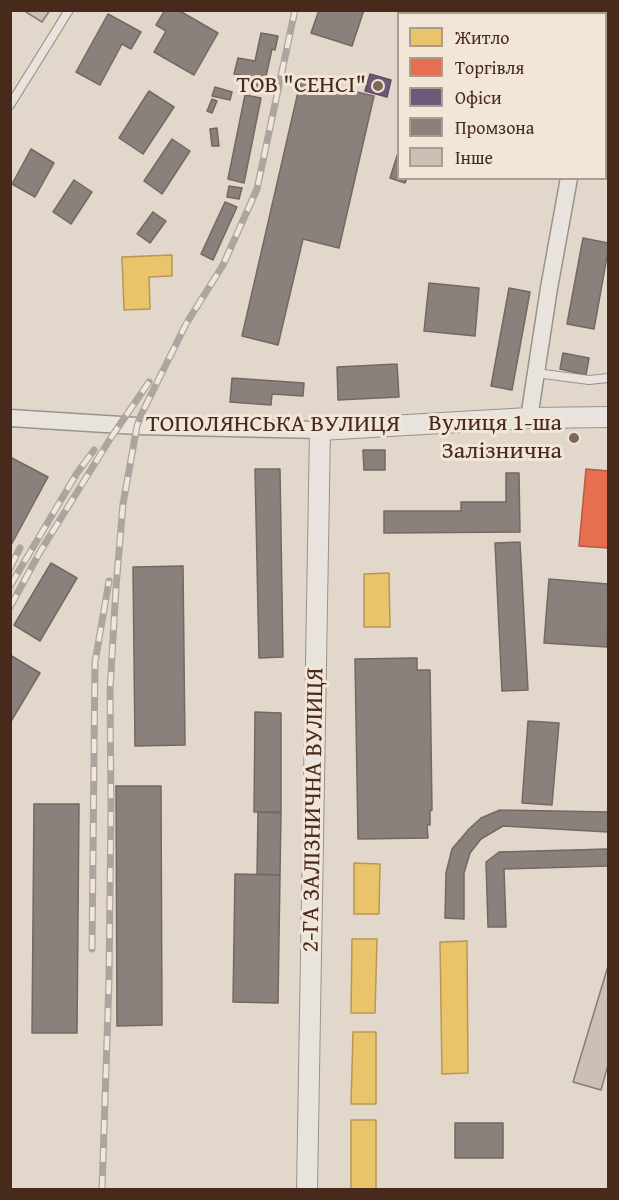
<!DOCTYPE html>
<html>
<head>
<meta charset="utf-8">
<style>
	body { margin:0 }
	#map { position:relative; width:619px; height:1200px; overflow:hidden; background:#e1d8cb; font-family:"Gentium Book Plus",serif }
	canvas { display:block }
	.frame { position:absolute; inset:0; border:12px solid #482a1d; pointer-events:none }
	.legend { position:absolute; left:397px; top:12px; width:210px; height:168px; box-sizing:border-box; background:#f1e6d7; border:2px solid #ad9b8d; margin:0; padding:8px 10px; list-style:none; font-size:18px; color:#482a1d }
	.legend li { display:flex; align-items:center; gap:12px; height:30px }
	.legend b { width:30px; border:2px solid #ad9b8d }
</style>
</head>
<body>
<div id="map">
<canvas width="619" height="1200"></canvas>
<div class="frame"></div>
<ul class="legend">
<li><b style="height:16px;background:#e9c46a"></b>Житло</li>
<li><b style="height:16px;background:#e76f51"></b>Торгівля</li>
<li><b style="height:16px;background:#6d597a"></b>Офіси</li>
<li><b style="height:16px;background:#8a817c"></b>Промзона</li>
<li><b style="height:16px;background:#cdbfb5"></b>Інше</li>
</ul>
</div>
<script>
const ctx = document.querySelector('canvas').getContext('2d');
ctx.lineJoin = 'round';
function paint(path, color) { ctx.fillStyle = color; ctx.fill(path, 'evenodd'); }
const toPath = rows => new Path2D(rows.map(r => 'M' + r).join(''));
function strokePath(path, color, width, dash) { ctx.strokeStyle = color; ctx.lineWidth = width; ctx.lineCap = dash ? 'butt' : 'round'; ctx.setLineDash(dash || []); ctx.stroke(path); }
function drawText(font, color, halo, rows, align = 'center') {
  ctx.font = font + ' "Gentium Book Plus",serif'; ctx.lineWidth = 6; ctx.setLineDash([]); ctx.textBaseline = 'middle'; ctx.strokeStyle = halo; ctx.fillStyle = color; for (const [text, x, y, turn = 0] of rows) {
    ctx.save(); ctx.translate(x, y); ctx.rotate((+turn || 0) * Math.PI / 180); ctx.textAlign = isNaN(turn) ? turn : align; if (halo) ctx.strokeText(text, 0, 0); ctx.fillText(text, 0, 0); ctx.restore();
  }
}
const homes = toPath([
	[172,255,172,276,149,277,150,309,124,310,122,257,172,255],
	[389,573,390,627,364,627,364,574,389,573],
	[354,863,380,864,379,914,354,914,354,863],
	[352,939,377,939,375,1013,351,1013,352,939],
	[467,941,468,1073,442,1074,440,942,467,941],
	[353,1032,376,1032,376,1104,351,1104,353,1032],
	[351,1120,376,1120,376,1190,351,1190,351,1120]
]);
paint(homes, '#e9c46a');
strokePath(homes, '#b99653', 1.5);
const shops = toPath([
	[586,469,608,471,608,548,579,546,586,469]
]);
paint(shops, '#e76f51');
strokePath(shops, '#b75a41', 1.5);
const offices = toPath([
	[370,74,391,80,387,97,365,91,370,74]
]);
paint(offices, '#6d597a');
strokePath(offices, '#624b5e', 1.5);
const industry = toPath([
	[165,10,178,10,218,33,194,75,154,52,166,31,156,25,165,10],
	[319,10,364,10,352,46,311,33,319,10],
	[448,10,473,10,472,14,448,14,448,10],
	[108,14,141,32,131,49,122,44,100,85,76,72,108,14],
	[261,33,278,36,275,50,272,49,263,90,250,87,252,77,234,74,238,58,255,61,261,33],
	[301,79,374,96,339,248,303,239,278,345,242,336,301,79],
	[215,87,232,92,230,100,212,96,215,87],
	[149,91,174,107,143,154,119,138,149,91],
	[245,95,261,98,244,183,228,179,245,95],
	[212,99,217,101,212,113,207,111,212,99],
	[217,128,219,146,212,146,210,129,217,128],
	[172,139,190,151,162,194,144,181,172,139],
	[31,149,54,163,35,197,12,184,31,149],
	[398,153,398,178,407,178,405,183,390,178,398,153],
	[74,180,92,192,71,224,53,212,74,180],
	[229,186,242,188,239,199,227,197,229,186],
	[225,202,237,207,213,260,201,254,225,202],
	[153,212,166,221,150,243,137,234,153,212],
	[583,238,608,243,608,251,594,329,567,324,583,238],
	[429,283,479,288,475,336,424,331,429,283],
	[509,288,530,292,512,390,491,386,509,288],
	[563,353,589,358,586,375,560,369,563,353],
	[397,364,399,397,338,400,337,367,397,364],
	[232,378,304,383,303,396,272,394,271,405,230,402,232,378],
	[363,450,385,450,385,470,364,470,363,450],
	[10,457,48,477,10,547,10,457],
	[255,469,280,469,283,657,259,658,255,469],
	[506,473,519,473,520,532,384,533,384,511,461,511,461,502,506,502,506,473],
	[520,542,528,690,502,691,495,543,520,542],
	[51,563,77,578,40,641,14,625,51,563],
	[183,566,185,745,135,746,133,567,183,566],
	[549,579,608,584,608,624,607,647,544,643,549,579],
	[10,655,40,673,10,723,10,655],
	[417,658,417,670,430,670,432,810,430,811,430,825,427,825,428,838,358,839,355,659,417,658],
	[255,712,281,713,281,812,254,812,255,712],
	[528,721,559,723,552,805,522,803,528,721],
	[116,786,161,786,162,1025,117,1026,116,786],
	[34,804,79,804,77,1033,32,1033,34,804],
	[500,810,608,812,608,832,503,826,481,839,470,853,464,873,464,919,445,918,446,873,452,849,469,829,481,818,500,810],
	[258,812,281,813,280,875,257,874,258,812],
	[608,849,608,866,504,869,506,927,488,927,486,862,499,852,608,849],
	[235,874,280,875,278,1003,233,1002,235,874],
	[455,1123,503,1123,503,1158,455,1158,455,1123]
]);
paint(industry, '#8a817c');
strokePath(industry, '#766760', 1.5);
const building = toPath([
	[27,10,50,10,42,22,26,12,27,10],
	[608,966,608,1065,601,1090,573,1082,608,966]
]);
paint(building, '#cdbfb5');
strokePath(building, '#857c73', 1.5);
const service = toPath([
	[10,105,69,10],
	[536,373,589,380,608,378]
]);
const minor = toPath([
	[600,14,600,10],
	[10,418,137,426,320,430],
	[529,418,549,288,569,178]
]);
const tertiary = toPath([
	[307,1190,320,430,529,418,608,417]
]);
strokePath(service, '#9b928a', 10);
strokePath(minor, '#9b928a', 19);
strokePath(tertiary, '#9b928a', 22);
strokePath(service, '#e8e3dc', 8);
strokePath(minor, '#e8e3dc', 16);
strokePath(tertiary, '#e8e3dc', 20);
const rail = toPath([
	[10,568,20,548],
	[10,586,77,473,94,450],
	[10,607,40,552,110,439,149,382],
	[92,949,95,662,109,581],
	[102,1190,109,980,111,809,110,690,116,587,123,504,137,426,141,415,186,324,223,265,257,189,295,10]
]);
strokePath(rail, '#aca59f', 7);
strokePath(rail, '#f1e6d7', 4.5, [14]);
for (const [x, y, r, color] of [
	[378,86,6,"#7e675a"],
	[574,438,6,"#7e675a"]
]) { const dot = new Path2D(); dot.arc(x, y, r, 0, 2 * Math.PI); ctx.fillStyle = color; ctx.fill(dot); strokePath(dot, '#f1e6d7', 2); }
drawText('24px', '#482a1d', '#f1e6d7', [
	["ТОВ \"СЕНСІ\"",366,86],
	["Вулиця 1-ша",562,424],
	["Залізнична",562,452]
], 'right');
drawText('24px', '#482a1d', '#f1e6d7', [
	["ТОПОЛЯНСЬКА ВУЛИЦЯ",273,425],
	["2-ГА ЗАЛІЗНИЧНА ВУЛИЦЯ",314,810,-89]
]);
</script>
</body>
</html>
